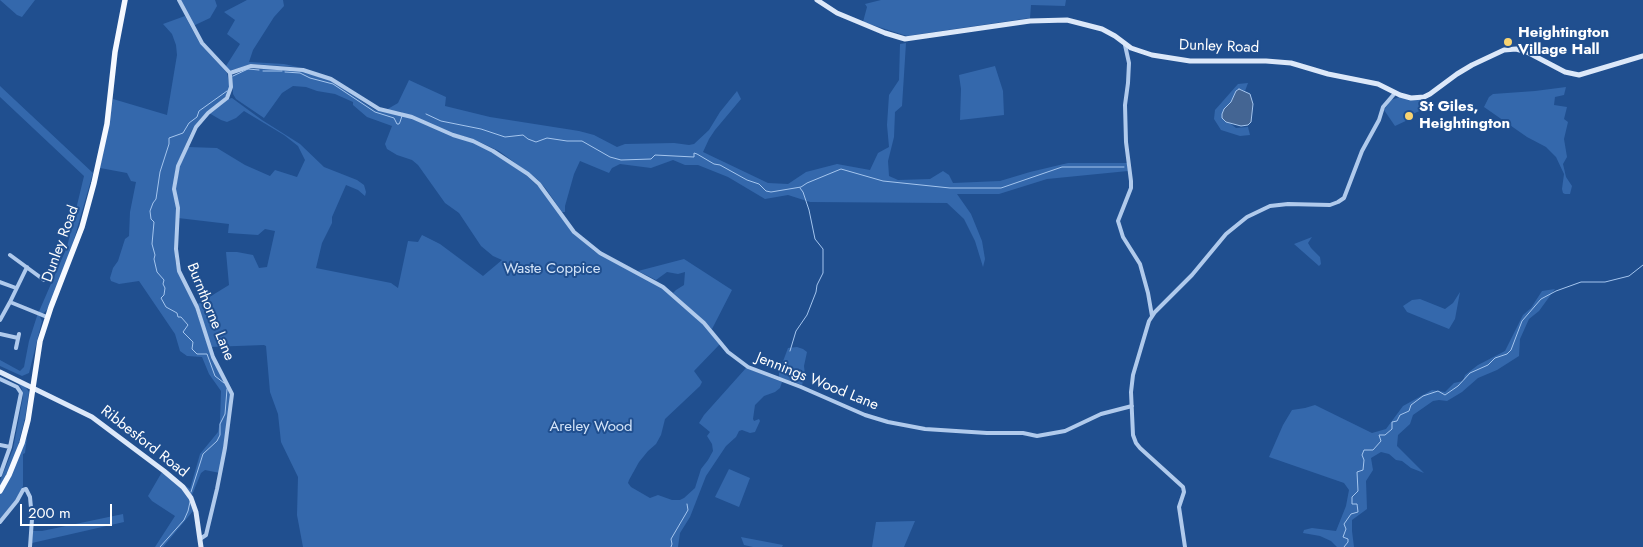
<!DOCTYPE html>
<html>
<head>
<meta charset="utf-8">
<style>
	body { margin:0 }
	#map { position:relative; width:1643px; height:547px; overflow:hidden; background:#204f8f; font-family:Jost,sans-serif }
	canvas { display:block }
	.scale { position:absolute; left:20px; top:504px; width:92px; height:22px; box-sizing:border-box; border:2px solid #fff; border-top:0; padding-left:6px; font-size:15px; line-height:18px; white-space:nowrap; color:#fff; -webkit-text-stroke:4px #204f8f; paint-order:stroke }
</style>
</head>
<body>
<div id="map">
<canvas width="1643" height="547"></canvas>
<div class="scale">200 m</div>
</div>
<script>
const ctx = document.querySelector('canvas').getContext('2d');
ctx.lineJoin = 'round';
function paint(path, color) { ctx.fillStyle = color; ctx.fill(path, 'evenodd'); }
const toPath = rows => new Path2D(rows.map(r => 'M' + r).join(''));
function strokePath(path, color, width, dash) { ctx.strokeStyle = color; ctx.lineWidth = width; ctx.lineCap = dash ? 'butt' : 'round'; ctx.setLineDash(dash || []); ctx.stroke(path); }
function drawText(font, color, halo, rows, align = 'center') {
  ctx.font = font + ' Jost,sans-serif'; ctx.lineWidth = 4; ctx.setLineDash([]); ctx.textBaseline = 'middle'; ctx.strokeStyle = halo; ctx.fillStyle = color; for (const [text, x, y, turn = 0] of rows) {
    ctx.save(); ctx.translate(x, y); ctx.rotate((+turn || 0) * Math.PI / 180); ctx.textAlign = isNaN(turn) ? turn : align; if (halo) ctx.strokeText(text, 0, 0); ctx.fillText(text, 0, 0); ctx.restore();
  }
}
paint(toPath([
	[0,0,35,0,22,17,17,15],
	[181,0,215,0,217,6,210,18,193,26],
	[247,0,283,0,284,6,274,17,253,50,249,62,284,64,298,67,251,64,229,71,226,66,240,44,227,34,235,20,224,12],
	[881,0,1066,0,1065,6,1031,5,1030,18,907,36,863,22,867,7,865,4],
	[185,16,199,42,227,73,230,88,227,95,203,116,192,130,176,167,173,189,177,211,175,260,178,272,195,307,210,352,231,393,220,473,205,470,201,473,192,495,183,484,190,489,200,454,218,432,220,421,221,391,209,374,202,357,187,356,180,351,175,334,139,281,119,284,111,281,110,278,113,268,118,261,125,239,129,236,130,212,136,182,131,181,127,173,100,168,113,99,167,115,177,55,176,45,172,34,163,24],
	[906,43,902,106,895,112,894,137,888,161,889,176,898,180,930,179,943,171,949,175,953,183,1000,181,1030,172,1068,163,1127,163,1128,171,1047,179,999,194,957,194,971,214,982,241,985,259,983,267,975,241,964,219,947,203,810,202,788,195,765,199,728,177,698,165,685,165,673,160,651,168,620,164,612,168,609,173,580,161,574,174,565,206,565,212,562,212,546,189,537,179,499,151,471,138,451,133,473,142,495,154,527,176,543,191,573,232,594,251,661,287,702,323,720,344,694,371,702,382,700,386,665,419,661,435,656,444,648,451,639,462,629,480,628,483,631,487,650,498,658,495,672,500,680,500,684,498,695,488,701,469,708,460,713,451,712,444,707,436,710,432,699,423,704,415,746,368,782,382,780,388,775,392,764,396,755,405,753,419,754,421,759,419,760,421,755,432,750,433,742,430,739,431,736,437,726,446,706,476,690,517,680,533,678,547,303,547,297,515,298,477,281,442,278,414,270,392,266,346,264,345,210,347,198,304,229,285,226,252,237,252,253,255,259,268,267,267,275,231,265,229,258,235,228,233,229,224,178,218,176,189,179,168,188,147,217,148,245,165,270,176,275,170,297,177,305,160,298,146,284,135,244,111,236,118,227,122,221,120,209,113,228,99,232,98,262,120,300,144,324,167,357,180,364,185,366,192,365,196,358,190,346,185,332,217,332,223,322,243,316,268,391,283,398,288,408,241,418,242,422,235,440,244,483,276,502,260,493,256,481,246,459,213,445,203,418,165,412,160,397,155,387,149,385,144,392,126,367,117,353,105,353,102,335,94,317,91,306,87,293,86,282,93,264,118,236,99,233,94,232,76,248,69,292,69,304,71,329,80,375,110,400,115,402,112,386,110,398,103,409,80,446,97,445,106,490,117,579,131,594,135,617,147,625,144,674,143,689,145,694,144,709,130,720,112,737,91,741,99,715,130,709,139,703,152,768,183,788,184,806,172,837,164,870,170,878,153,889,147,887,125,889,95,899,80,900,44],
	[995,66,1003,91,1004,115,960,120,961,89,959,75],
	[1248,83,1245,91,1239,89,1236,91,1231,102,1222,114,1223,118,1236,128,1248,127,1250,135,1240,136,1221,130,1214,119,1215,110,1238,84],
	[0,86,93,173,71,250,49,306,47,310,41,315,40,317,42,321,29,373,22,376,0,366,0,360,20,371,24,367,29,341,37,316,67,247,84,176,0,97],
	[1566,87,1564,95,1555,97,1554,105,1567,107,1564,119,1568,122,1564,139,1567,157,1563,164,1566,177,1572,186,1570,194,1565,194,1563,193,1562,189,1564,174,1556,157,1546,147,1527,137,1484,107,1489,97,1493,94,1535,91],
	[1400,97,1413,100,1425,99,1427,109,1417,112,1413,114,1412,118,1395,126,1384,110,1391,100],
	[1312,237,1308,243,1311,248,1320,257,1321,264,1319,266,1294,244],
	[684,259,732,290,712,329,673,293,676,290,684,285,685,272,678,274,667,272,656,280,638,271],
	[1555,289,1539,311,1529,319,1520,339,1519,356,1497,370,1478,378,1462,392,1447,401,1439,400,1433,401,1413,415,1410,424,1398,435,1397,446,1424,473,1411,468,1402,461,1396,460,1389,454,1381,452,1371,458,1373,470,1366,481,1367,509,1352,520,1352,531,1354,547,1337,547,1331,541,1320,536,1303,533,1304,530,1312,528,1336,531,1346,506,1349,490,1344,483,1269,457,1283,425,1292,410,1305,408,1315,405,1372,433,1386,429,1403,406,1432,390,1445,392,1454,383,1463,381,1465,375,1478,365,1505,351,1523,315,1531,308,1542,291],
	[1460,292,1455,319,1449,329,1407,312,1403,306,1412,300,1420,299,1445,309,1453,303],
	[797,347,803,349,807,352,804,366,805,375,802,385,779,377,779,372,788,348],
	[18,383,25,386,29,392,25,418,16,453,0,487,0,481,13,449,23,397,22,389],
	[27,437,25,453,23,454,23,486,18,497,0,519,0,494,12,472],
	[729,469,750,478,739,507,715,497],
	[162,472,182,489,189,498,193,511,163,547,155,547,175,516,152,501,148,496],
	[123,514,124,522,32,543,33,531,42,531],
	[915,521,904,547,872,547,876,522],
	[741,537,783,545,782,547,753,547,744,545]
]), '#3468ac');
const water = toPath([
	[1239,89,1250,94,1253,104,1251,122,1248,125,1241,126,1226,122,1222,118,1222,114,1224,109,1231,102,1236,91,1239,89]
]);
paint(water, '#446593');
strokePath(water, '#a4c5ee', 1);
strokePath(toPath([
	[263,71,282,71],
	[285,72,300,73,310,78,333,84,375,112,394,118,397,124,399,124,400,122,402,116],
	[233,76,248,69,259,70],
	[426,114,441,121,481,129,505,137,523,135,528,139,536,142,547,138,567,141,582,141,610,157,621,160,651,159,655,155,694,157,694,153,697,154,714,164,720,165,747,180,759,184,766,191,771,192,801,187,807,183,841,169,883,181,950,188,1001,188,1062,167,1124,167],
	[790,351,796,331,807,315,816,292,817,285,823,273,823,249,815,239,809,210,803,192,800,188],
	[224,383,215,376,207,354,197,354,192,349,193,342,183,332,188,325,181,317,178,317,177,313,166,307,161,298,164,295,165,288,163,284,164,280,157,272,154,259,155,255,152,244,154,222,151,219,150,211,153,203,156,199,160,172,169,144,169,138,183,133,189,123,197,117,199,111,227,91],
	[191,492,203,454,217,441,220,435,220,424,225,414,227,389],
	[160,547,184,520,188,511,190,502],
	[671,547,672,544,671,539,688,510,687,504],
	[1344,547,1348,542,1348,539,1343,537,1346,529,1344,524,1351,514,1358,512,1357,504,1352,504,1352,497,1358,491,1357,472,1363,470,1364,460,1362,455,1364,450,1373,450,1381,441,1379,435,1385,435,1392,429,1392,422,1397,421,1400,415,1409,411,1411,405,1423,396,1438,391,1445,395,1458,386,1470,373,1488,365,1495,358,1507,354,1511,350,1522,321,1541,299,1556,291,1581,282,1605,282,1629,276,1643,265]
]), '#a4c5ee', 1);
strokePath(toPath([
	[179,0,202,43,230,73,231,87,227,98,208,113,196,127,178,166,174,189,178,208,176,249,179,271,197,307,213,357,232,394,225,448,217,489,206,535,200,539],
	[1125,45,1129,63,1128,83,1125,105,1126,142,1131,181,1131,188,1118,221,1123,237,1140,264,1148,293,1152,316],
	[230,73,251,66,303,70,331,79,379,109,412,117,453,135,473,141,493,151,528,174,539,184,574,232,600,253,663,287,704,323,728,352,748,367,801,387,865,415,888,422,925,429,987,433,1023,433,1037,436,1065,431,1101,414,1132,406],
	[10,255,44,280],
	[0,282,16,288],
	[10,302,27,267],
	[0,320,10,302,47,317],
	[0,334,18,338],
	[16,348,19,334],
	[0,379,17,387,21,393,10,447,0,475],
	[0,445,10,447],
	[0,522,17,501,23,490,26,489,30,497,32,519,30,547],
	[1185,547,1179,507,1184,492,1183,487,1140,448,1136,443,1133,435,1131,392,1133,375,1149,321,1155,312,1192,275,1226,234,1247,217,1270,206,1288,204,1330,205,1338,202,1344,198,1362,151,1379,120,1383,107,1395,93]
]), '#b0caec', 4);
strokePath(toPath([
	[817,0,837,13,885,33,905,39,1030,21,1067,20,1102,29,1115,36,1131,48,1152,55,1190,61,1266,61,1291,63,1328,74,1378,84,1400,95,1411,98,1424,97,1430,94,1457,74,1472,65,1504,50,1516,49,1527,52,1565,72,1579,75,1643,56],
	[0,372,92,417,164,471,183,487,191,498,196,512,201,547]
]), '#dce8f9', 5);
strokePath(toPath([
	[0,491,9,475,22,443,28,420,40,341,51,307,82,227,94,183,107,124,115,52,125,0]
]), '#f6f9ff', 5.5);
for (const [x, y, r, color] of [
	[1508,42,5,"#f9d471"],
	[1409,116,5,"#f9d471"]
]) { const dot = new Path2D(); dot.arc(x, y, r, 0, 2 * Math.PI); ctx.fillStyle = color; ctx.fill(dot); strokePath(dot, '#204f8f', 2); }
drawText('bold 15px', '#fff', '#204f8f', [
	["Heightington",1518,33],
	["Village Hall",1518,50],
	["St Giles,",1419,107],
	["Heightington",1419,124]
], 'left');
drawText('15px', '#fff', '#204f8f', [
	["Dunley Road",1219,47,2],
	["Dunley Road",61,244,-70],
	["Burnthorne Lane",210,312,68],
	["Jennings Wood Lane",817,382,22],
	["Ribbesford Road",144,442,38]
]);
drawText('15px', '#d5e5f9', '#204f8f', [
	["Waste Coppice",552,269],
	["Areley Wood",591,427]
]);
</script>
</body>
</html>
